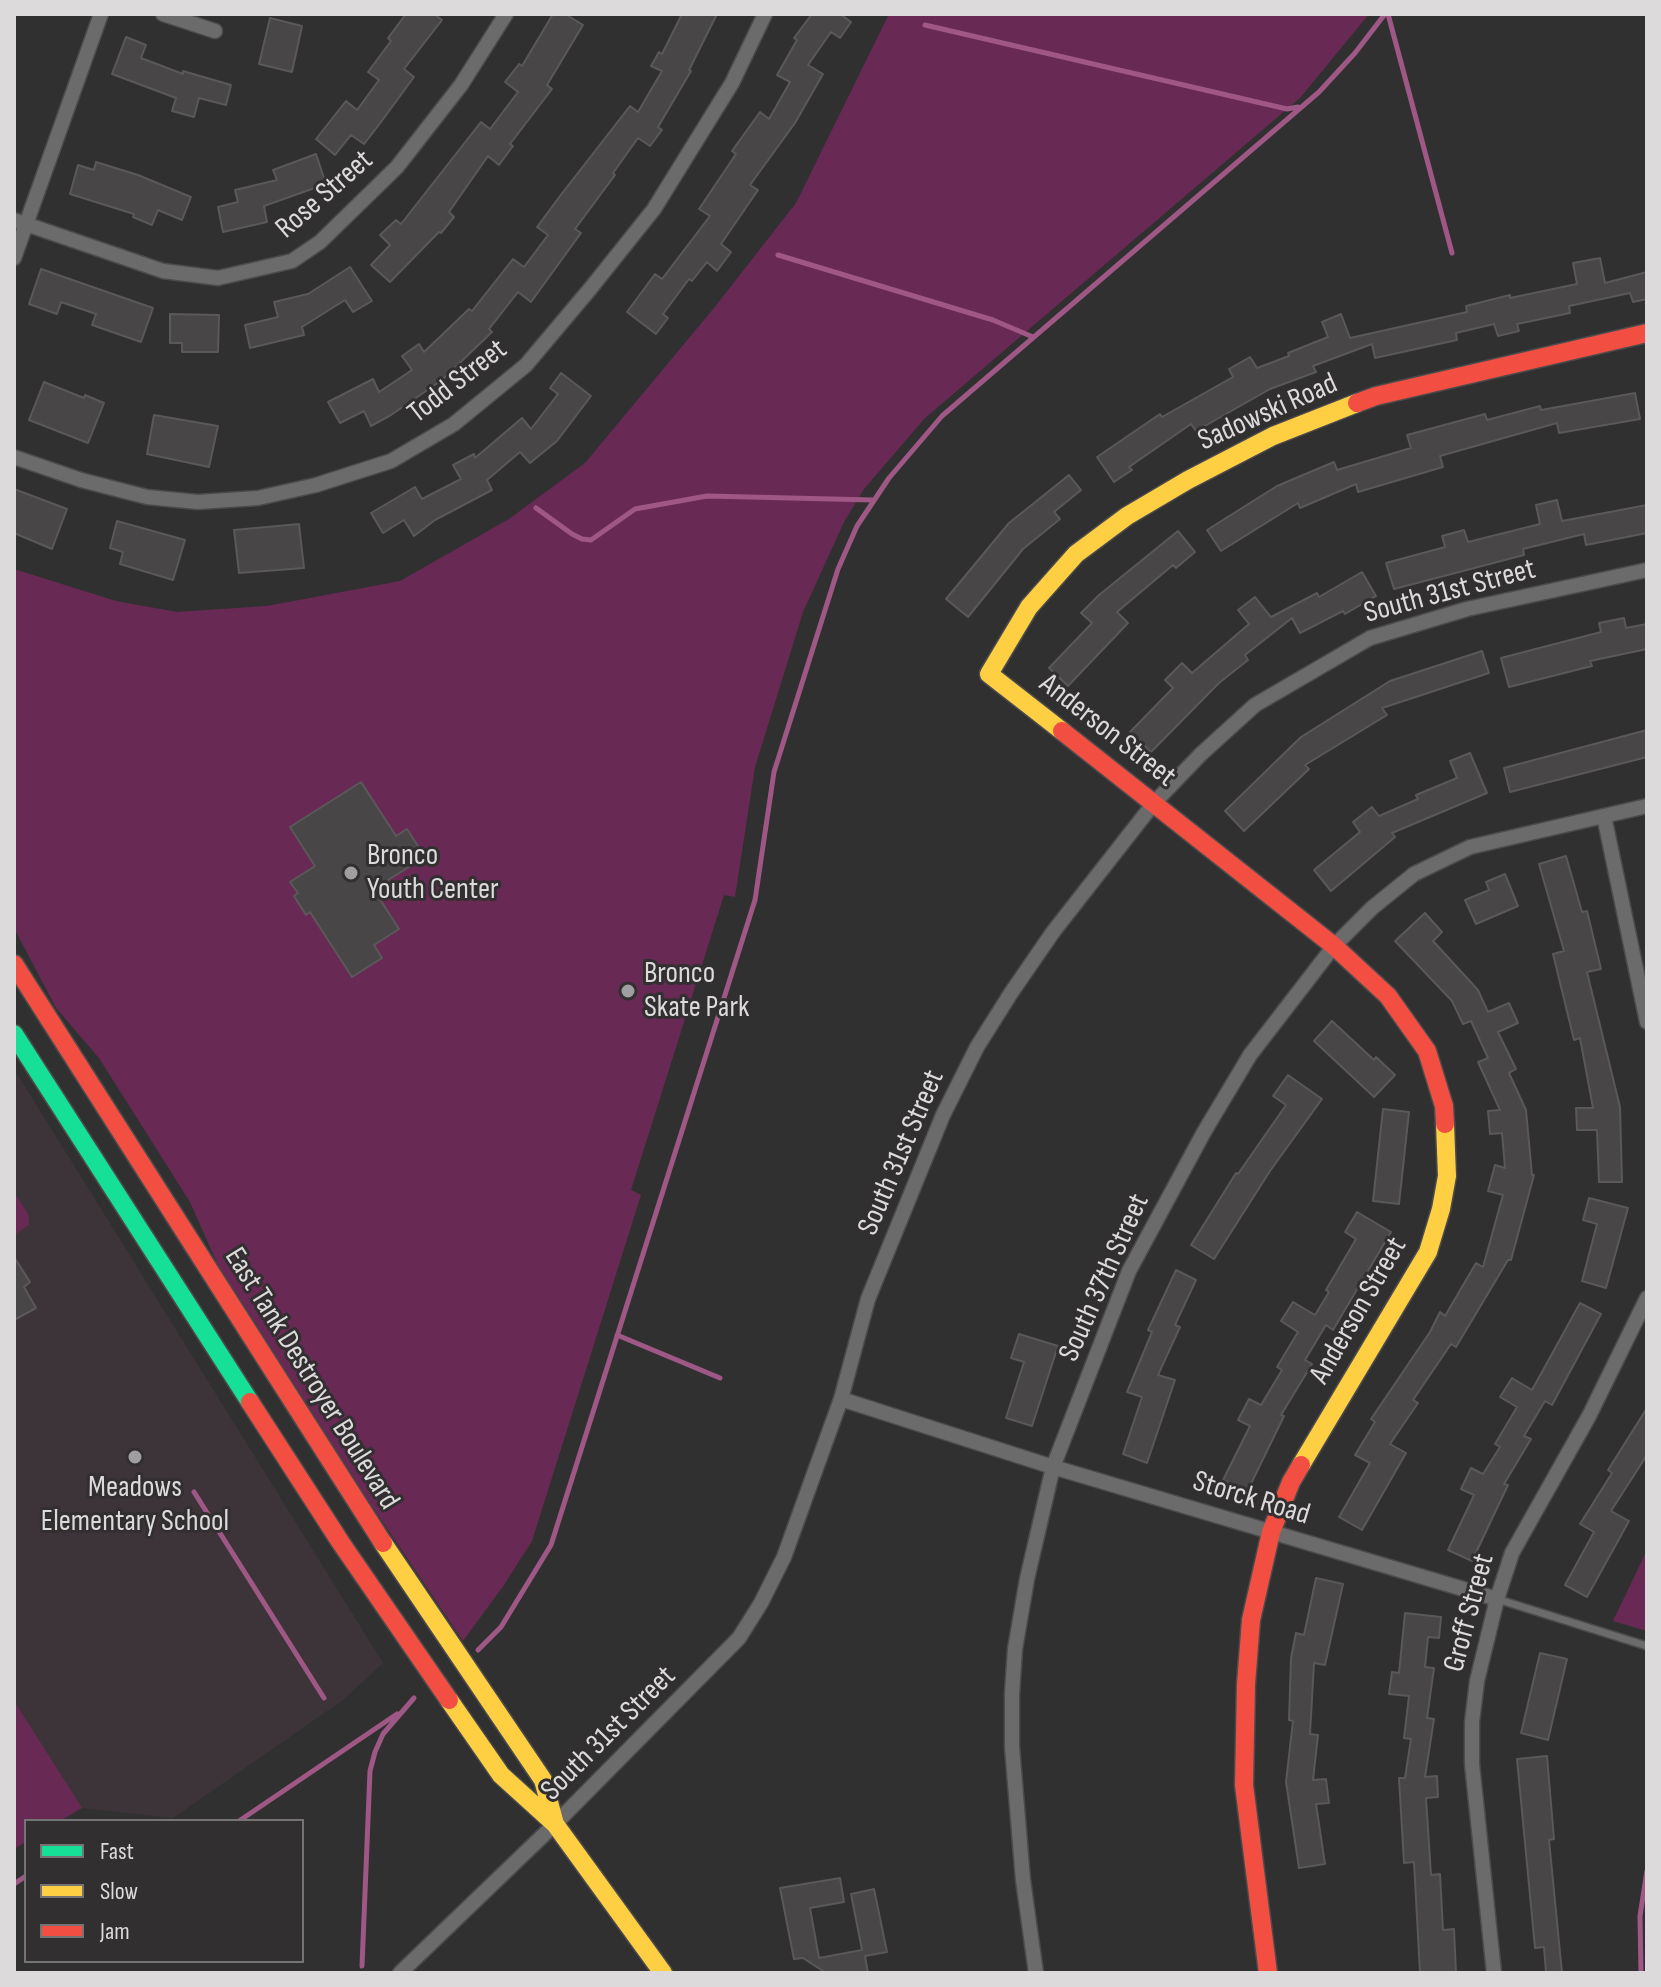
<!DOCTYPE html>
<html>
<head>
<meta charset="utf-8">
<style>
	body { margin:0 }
	#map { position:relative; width:1661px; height:1987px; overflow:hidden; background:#313031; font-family:"Sofia Sans Condensed",sans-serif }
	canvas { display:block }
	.frame { position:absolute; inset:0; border:16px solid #dcdadb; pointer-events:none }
	.legend { position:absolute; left:24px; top:1819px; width:280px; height:144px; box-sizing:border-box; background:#322f31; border:2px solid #767375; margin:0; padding:10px 14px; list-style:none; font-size:24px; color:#dcdadb }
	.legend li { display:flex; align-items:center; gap:16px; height:40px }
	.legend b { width:40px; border:2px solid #767375 }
</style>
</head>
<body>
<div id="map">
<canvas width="1661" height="1987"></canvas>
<div class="frame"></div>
<ul class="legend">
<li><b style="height:10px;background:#16e098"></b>Fast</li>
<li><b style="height:10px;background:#ffcf43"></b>Slow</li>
<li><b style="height:10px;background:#f24e42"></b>Jam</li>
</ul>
</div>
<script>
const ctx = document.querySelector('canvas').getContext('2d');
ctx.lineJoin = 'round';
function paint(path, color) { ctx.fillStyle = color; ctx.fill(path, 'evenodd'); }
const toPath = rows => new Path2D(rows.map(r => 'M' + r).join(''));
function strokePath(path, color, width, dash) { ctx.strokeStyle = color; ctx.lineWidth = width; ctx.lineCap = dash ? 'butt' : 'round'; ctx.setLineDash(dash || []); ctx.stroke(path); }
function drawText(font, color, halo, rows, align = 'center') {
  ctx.font = font + ' "Sofia Sans Condensed",sans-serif'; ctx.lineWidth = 6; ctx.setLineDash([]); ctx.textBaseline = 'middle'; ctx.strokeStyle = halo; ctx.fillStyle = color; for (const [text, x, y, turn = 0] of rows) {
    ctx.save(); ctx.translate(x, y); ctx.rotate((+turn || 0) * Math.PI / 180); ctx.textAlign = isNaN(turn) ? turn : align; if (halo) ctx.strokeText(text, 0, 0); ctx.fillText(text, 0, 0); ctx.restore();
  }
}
paint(toPath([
	[14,1069,383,1663,343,1700,173,1818,82,1808,60,1821,26,1821,26,1842,14,1849]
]), '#3d3439');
paint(toPath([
	[889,14,1369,14,1300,98,925,418,864,489,845,520,803,612,755,767,735,897,724,895,631,1190,641,1195,532,1541,504,1585,463,1641,370,1503,217,1263,190,1202,99,1058,56,1008,14,928,14,569,116,601,177,612,267,606,400,581,509,519,585,463,714,308,796,203],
	[14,1192,28,1214,29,1225,14,1235],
	[1647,1550,1647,1631,1613,1621],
	[14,1701,82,1808,60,1821,26,1821,26,1842,14,1849]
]), '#682a54');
strokePath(toPath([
	[1388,14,1452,253],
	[925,25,1287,109,1298,107],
	[778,255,993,320,1033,337],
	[536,508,572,534,582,539,591,540,635,509,707,496,873,500],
	[617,1335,720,1378],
	[194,1492,324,1698],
	[478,1650,501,1627,551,1545,755,900,774,772,838,569,857,526,889,478,942,416,1319,92,1355,53,1385,14],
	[239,1821,397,1714],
	[14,1884,26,1876],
	[362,1966,370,1771,375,1752,383,1734,414,1698],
	[1641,1973,1640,1916,1647,1871]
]), '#9f5885', 5);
const building = toPath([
	[406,14,434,14,442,20,404,69,414,77,378,126,364,144,351,135,335,155,316,139,346,101,357,110,379,80,368,72,391,41,388,38,406,14],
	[553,14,565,14,583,25,547,85,552,89,510,144,513,146,499,165,488,156,449,212,454,217,441,233,439,232,390,282,371,265,390,245,380,235,396,220,401,224,481,122,490,129,518,92,505,82,519,64,522,66,553,14],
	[682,14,717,14,689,70,691,71,658,127,662,130,650,146,638,138,613,173,615,175,575,229,581,233,531,302,518,292,489,329,492,332,442,380,391,415,371,426,364,411,340,423,328,402,373,379,379,392,412,370,402,356,419,344,424,352,469,309,472,311,513,259,524,267,548,235,537,227,560,196,630,106,638,112,662,71,651,66,659,52,662,54,682,14],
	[812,14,840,14,851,22,840,38,831,32,808,65,823,74,795,123,750,185,758,190,721,244,731,252,717,271,707,262,692,281,689,279,663,314,668,318,656,334,627,312,655,274,662,279,710,216,699,209,736,154,732,151,760,112,769,119,790,82,777,75,797,40,794,38,812,14],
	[270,18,302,26,292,72,259,64,270,18],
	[126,37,146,45,141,58,183,74,183,71,231,85,226,105,199,98,194,117,172,111,176,98,112,74,126,37],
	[316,154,326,184,264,206,267,222,223,232,218,207,238,202,235,190,277,180,273,170,316,154],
	[96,162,138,175,191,197,182,220,158,210,152,225,133,217,134,214,70,194,78,165,94,170,96,162],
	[1600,258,1605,283,1647,272,1647,299,1633,302,1630,293,1569,306,1570,313,1517,324,1519,331,1498,336,1494,324,1456,333,1457,340,1375,358,1372,344,1313,366,1316,372,1270,389,1196,431,1191,424,1129,467,1132,470,1114,482,1097,457,1160,414,1162,417,1233,377,1229,369,1250,357,1257,368,1289,356,1288,353,1328,337,1322,322,1341,314,1350,338,1467,312,1466,306,1510,295,1510,298,1577,284,1573,263,1600,258],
	[350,267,372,301,353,312,345,300,302,327,304,335,250,348,245,325,278,317,274,302,308,294,350,267],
	[41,269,153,308,141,342,92,325,96,314,61,302,57,314,29,304,41,269],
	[170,314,219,315,218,352,182,352,182,343,170,343,170,314],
	[561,373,591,396,557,441,530,463,520,452,487,480,492,490,435,520,414,536,404,520,383,533,371,513,415,487,422,499,461,479,453,465,474,454,475,458,522,418,531,429,558,394,550,388,561,373],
	[44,382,84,398,85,395,104,403,88,443,29,420,44,382],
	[1635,393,1640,419,1559,433,1557,423,1440,456,1443,467,1358,492,1356,484,1300,508,1298,503,1221,551,1207,530,1277,486,1334,462,1337,470,1411,448,1407,435,1485,414,1487,420,1540,406,1541,410,1635,393],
	[154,415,218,426,209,467,147,454,154,415],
	[1069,475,1081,490,1054,512,1060,519,1023,549,968,617,946,599,1009,523,1069,475],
	[14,489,67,509,52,549,14,533,14,489],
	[1557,500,1562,521,1647,505,1647,533,1586,545,1584,534,1523,549,1524,555,1394,589,1386,563,1445,547,1442,536,1464,530,1468,542,1540,524,1536,505,1557,500],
	[117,521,185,540,173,580,120,564,123,552,110,548,117,521],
	[299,524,304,568,239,573,234,530,299,524],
	[1178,531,1195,552,1176,568,1173,565,1117,612,1128,623,1068,686,1049,668,1092,623,1081,613,1099,595,1178,531],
	[1362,572,1376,596,1345,614,1343,611,1300,633,1292,618,1245,655,1248,660,1219,683,1151,752,1130,732,1173,688,1165,680,1182,663,1192,673,1249,624,1238,610,1255,597,1271,617,1317,593,1319,597,1362,572],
	[1624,618,1626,628,1647,624,1647,649,1590,661,1592,666,1509,687,1501,658,1601,632,1599,623,1624,618],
	[1482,651,1489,673,1382,708,1387,715,1305,765,1309,769,1244,831,1225,811,1301,737,1390,681,1482,651],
	[1647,730,1647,757,1510,792,1504,768,1647,730],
	[1470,753,1487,793,1392,833,1395,837,1331,891,1314,870,1360,832,1353,822,1372,807,1379,816,1418,799,1416,795,1457,778,1450,761,1470,753],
	[361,782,396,836,407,829,425,857,388,880,390,883,376,893,399,929,374,945,382,958,352,977,310,912,306,915,294,896,298,893,290,882,315,866,290,827,361,782],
	[1566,856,1582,912,1587,911,1601,969,1587,972,1620,1107,1622,1182,1599,1182,1597,1130,1577,1130,1576,1108,1593,1108,1580,1038,1574,1040,1553,954,1564,951,1539,864,1566,856],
	[1505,874,1518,906,1476,924,1465,900,1489,890,1486,882,1505,874],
	[1425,913,1442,932,1433,941,1478,990,1488,1012,1509,1003,1518,1023,1498,1032,1516,1069,1509,1073,1526,1110,1532,1175,1534,1175,1511,1260,1508,1260,1456,1347,1451,1344,1413,1400,1418,1403,1390,1444,1406,1453,1362,1530,1339,1517,1370,1463,1355,1455,1375,1422,1371,1419,1430,1332,1440,1312,1445,1316,1476,1263,1483,1267,1503,1195,1488,1191,1495,1165,1505,1168,1502,1133,1490,1134,1488,1111,1500,1110,1478,1062,1488,1058,1471,1021,1463,1024,1452,1001,1395,941,1425,913],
	[1332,1021,1374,1060,1376,1057,1395,1075,1374,1097,1314,1041,1332,1021],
	[1288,1075,1322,1099,1270,1171,1214,1259,1191,1245,1236,1173,1238,1174,1286,1105,1273,1096,1288,1075],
	[1383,1109,1409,1112,1399,1204,1373,1201,1383,1109],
	[1589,1198,1628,1208,1606,1288,1582,1281,1597,1224,1583,1220,1589,1198],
	[1357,1212,1391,1232,1333,1330,1326,1325,1305,1360,1312,1364,1281,1415,1284,1416,1247,1492,1223,1480,1250,1426,1238,1420,1249,1399,1261,1405,1282,1370,1277,1367,1298,1332,1281,1321,1293,1302,1315,1315,1329,1292,1326,1290,1356,1239,1345,1232,1357,1212],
	[14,1257,30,1282,24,1287,36,1308,14,1320,14,1257],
	[1176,1270,1196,1280,1175,1325,1180,1327,1158,1375,1175,1380,1147,1463,1123,1454,1142,1397,1127,1392,1152,1332,1148,1330,1176,1270],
	[1580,1303,1601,1314,1552,1405,1545,1401,1524,1436,1531,1439,1504,1484,1508,1485,1472,1561,1448,1550,1474,1495,1461,1489,1471,1468,1483,1474,1500,1447,1495,1444,1517,1407,1500,1397,1512,1378,1532,1390,1580,1303],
	[1019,1334,1058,1346,1032,1426,1006,1418,1024,1362,1011,1358,1019,1334],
	[1647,1408,1647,1455,1611,1511,1629,1521,1587,1597,1565,1585,1594,1532,1580,1524,1612,1473,1608,1470,1647,1408],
	[1316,1578,1343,1584,1325,1665,1314,1663,1310,1734,1318,1735,1313,1780,1326,1779,1329,1803,1316,1804,1325,1864,1299,1868,1286,1782,1293,1721,1289,1720,1291,1658,1296,1633,1304,1635,1316,1578],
	[1405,1613,1441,1617,1439,1638,1428,1637,1425,1667,1434,1668,1427,1718,1434,1719,1425,1777,1437,1776,1438,1797,1426,1798,1431,1875,1440,1874,1443,1930,1454,1929,1456,1973,1420,1973,1414,1862,1404,1863,1399,1778,1405,1778,1411,1739,1404,1738,1409,1696,1389,1694,1392,1672,1399,1673,1405,1613],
	[1540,1653,1567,1659,1548,1740,1521,1733,1540,1653],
	[1547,1756,1554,1839,1549,1840,1562,1973,1546,1973,1544,1947,1535,1948,1517,1759,1547,1756],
	[840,1878,844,1902,810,1908,819,1958,862,1950,851,1894,874,1889,887,1952,865,1956,868,1973,826,1973,803,1958,794,1959,780,1888,840,1878]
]);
paint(building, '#484647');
strokePath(building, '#5a5859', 2);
const lane = toPath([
	[1497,1599,1647,1646]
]);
const street = toPath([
	[163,14,215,31],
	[14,220,163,271,218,278,292,261,320,242,397,167,461,85,506,14],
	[14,258,101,14],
	[14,457,81,480,147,497,198,502,258,498,316,485,391,461,454,424,526,365,590,289,654,209,732,83,765,14],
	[1604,816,1647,1022],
	[841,1399,1053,1467,1497,1599],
	[400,1973,555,1824,739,1638,761,1603,784,1557,841,1399,868,1299,943,1115,977,1047,1011,993,1053,932,1154,803,1201,754,1255,705,1370,638,1467,609,1647,570],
	[1036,1973,1023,1880,1012,1747,1012,1694,1015,1649,1027,1579,1053,1467,1129,1271,1204,1132,1250,1055,1334,946,1372,908,1414,874,1470,847,1647,806],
	[1494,1973,1472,1764,1472,1722,1477,1681,1497,1599,1512,1553,1589,1416,1647,1298]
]);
const fast = toPath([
	[14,1034,250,1402]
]);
const slow = toPath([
	[1062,731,989,674,1029,607,1076,554,1127,516,1188,480,1273,436,1357,403],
	[1301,1465,1428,1252,1441,1209,1447,1176,1445,1124],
	[383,1543,543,1780,555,1824],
	[449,1700,501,1775,555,1824,663,1973]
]);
const jam = toPath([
	[1357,403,1376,396,1647,333],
	[1062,731,1334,946,1388,996,1427,1051,1444,1106,1445,1124],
	[14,964,383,1543],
	[250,1402,341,1543,449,1700],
	[1268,1973,1244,1785,1246,1684,1251,1620,1271,1532,1291,1482,1301,1465]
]);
strokePath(lane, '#4c4b4c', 10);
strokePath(street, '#4c4b4c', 17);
strokePath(fast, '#4c4b4c', 21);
strokePath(slow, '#4c4b4c', 21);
strokePath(jam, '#4c4b4c', 21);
strokePath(lane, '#6c6b6c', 7);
strokePath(street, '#6c6b6c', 14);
strokePath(fast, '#16e098', 18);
strokePath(slow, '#ffcf43', 18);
strokePath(jam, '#f24e42', 18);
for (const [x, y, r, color] of [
	[351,873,8,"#a09ea0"],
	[628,991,8,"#a09ea0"],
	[135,1457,8,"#a09ea0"]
]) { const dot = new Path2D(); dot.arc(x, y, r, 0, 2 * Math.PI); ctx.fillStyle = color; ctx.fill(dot); strokePath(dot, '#322f31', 3); }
drawText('30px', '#dcdadb', '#322f31', [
	["Rose Street",325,195,-41],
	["Todd Street",458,382,-38],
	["Sadowski Road",1268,413,-24],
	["South 31st Street",1450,592,-15],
	["Anderson Street",1107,731,38],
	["South 31st Street",902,1153,-67],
	["South 37th Street",1105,1278,-66],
	["Anderson Street",1359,1311,-60],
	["East Tank Destroyer Boulevard",311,1379,58],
	["Storck Road",1251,1499,17],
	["Groff Street",1470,1613,-75],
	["South 31st Street",609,1734,-45]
]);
drawText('30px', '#dcdadb', '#322f31', [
	["Bronco",367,856],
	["Youth Center",367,890],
	["Bronco",644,974],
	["Skate Park",644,1008],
	["Meadows",135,1488,"center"],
	["Elementary School",135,1522,"center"]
], 'left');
</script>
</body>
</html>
